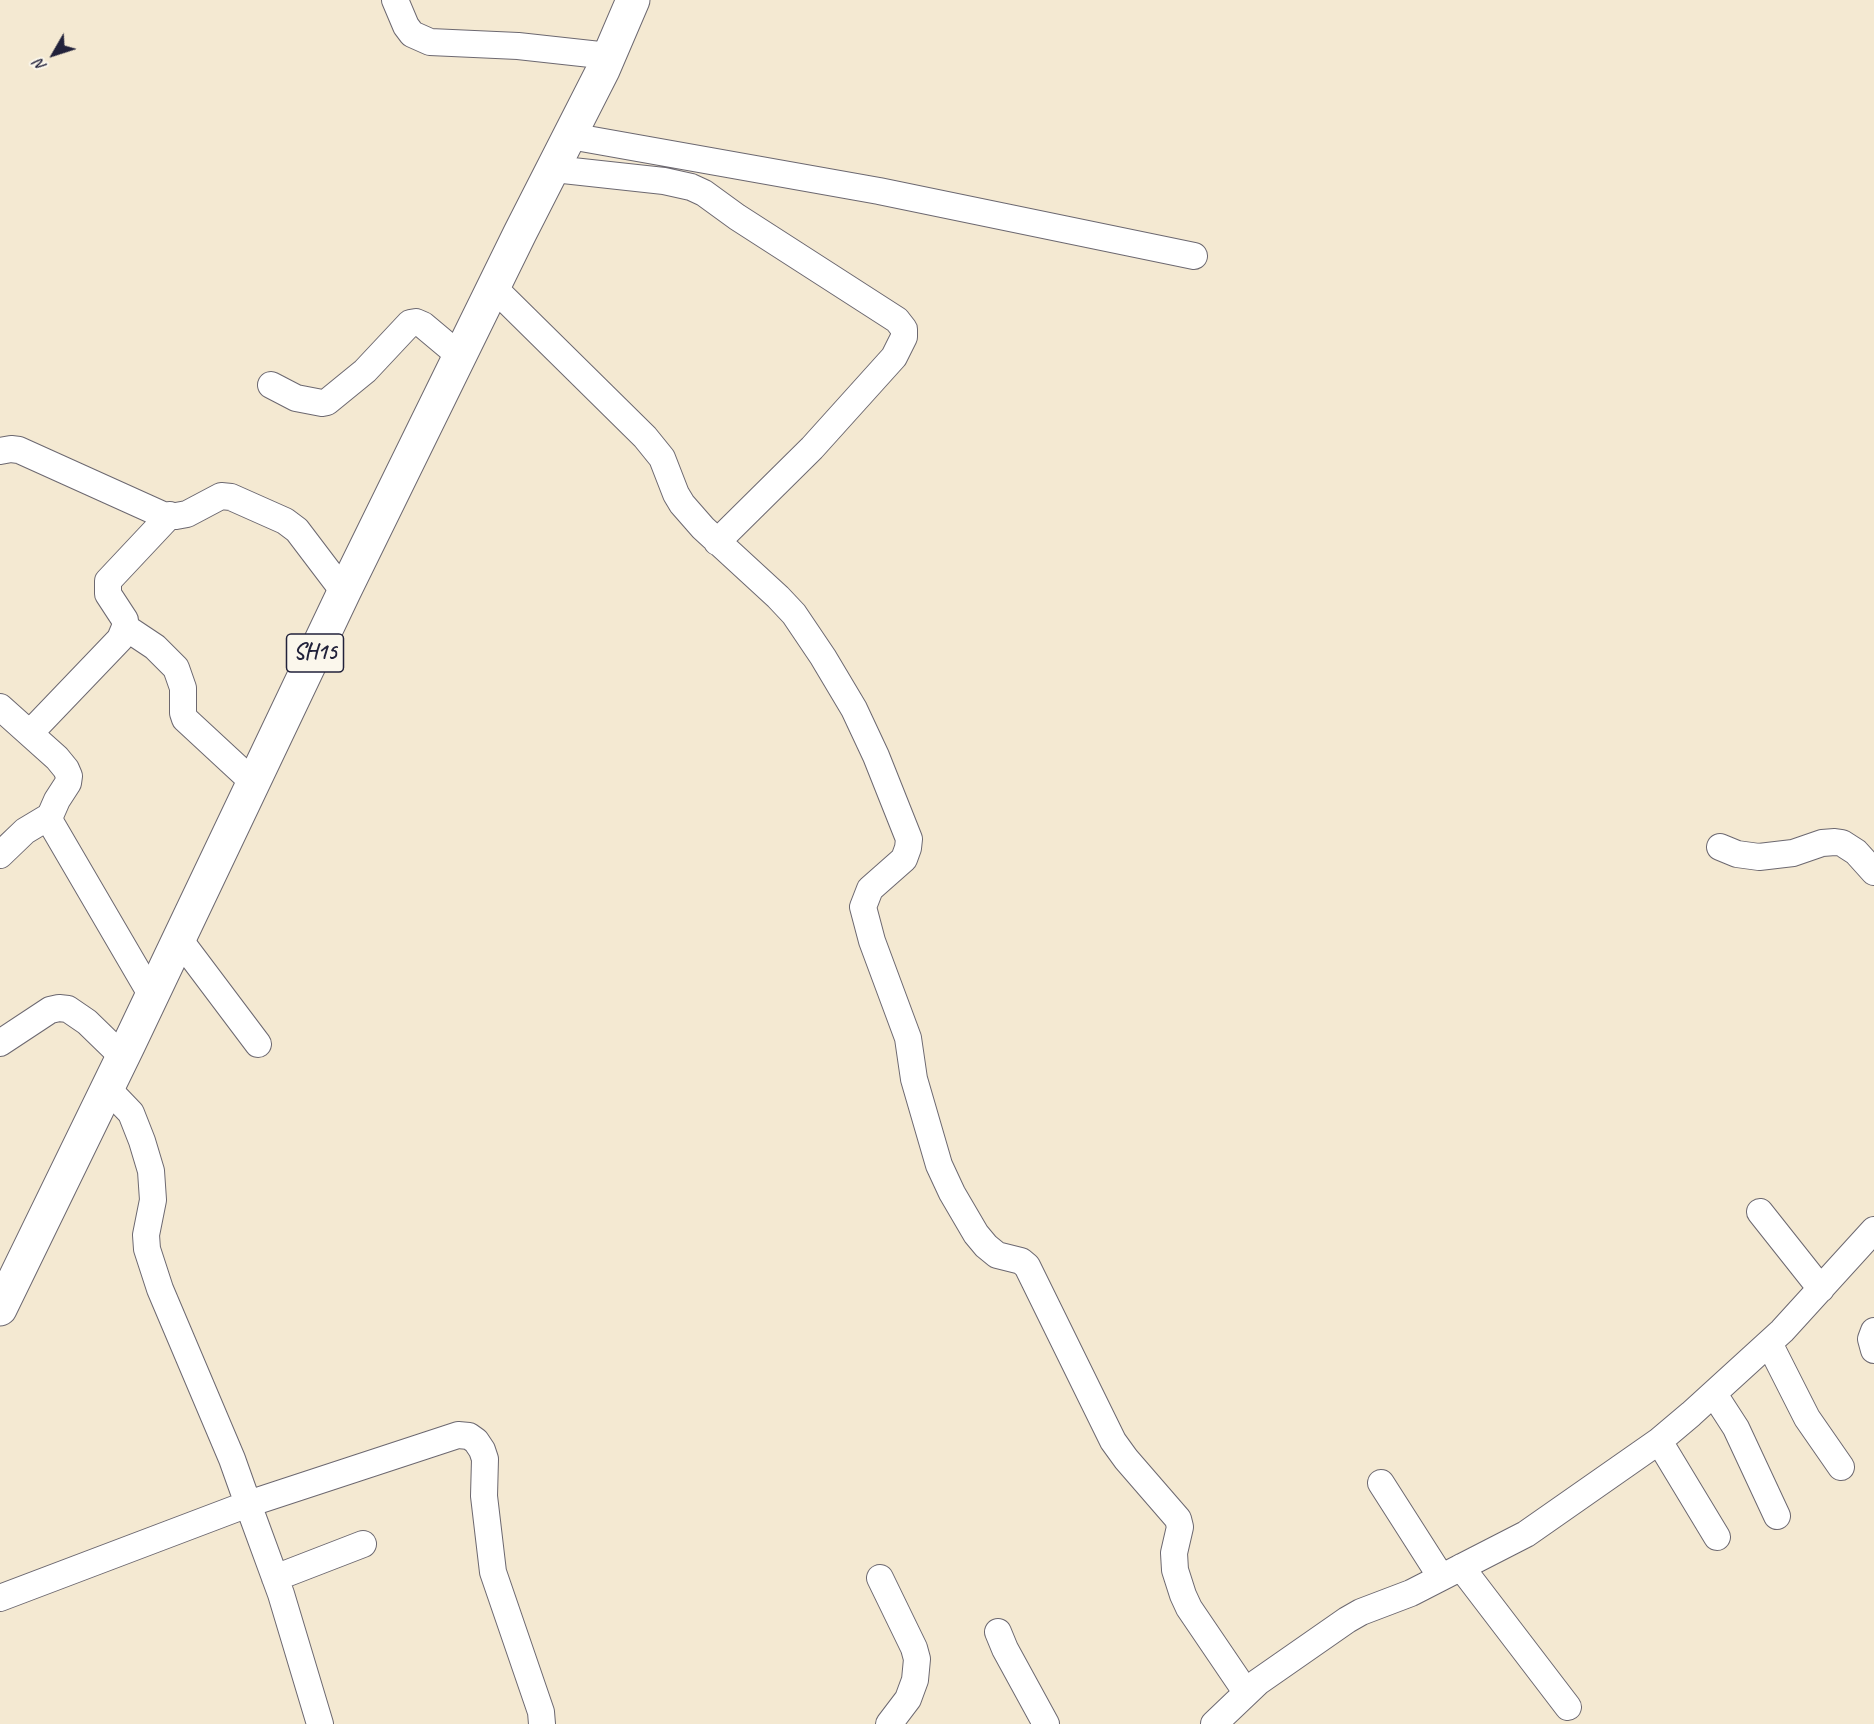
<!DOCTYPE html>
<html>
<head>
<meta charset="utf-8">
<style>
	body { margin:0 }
	#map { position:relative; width:1874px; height:1724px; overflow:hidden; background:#f4e9d2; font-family:Caveat,sans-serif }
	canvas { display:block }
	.north { position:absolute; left:24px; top:24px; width:60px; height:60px; -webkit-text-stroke:4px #fbf7ec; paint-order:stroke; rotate:231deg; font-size:16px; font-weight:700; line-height:24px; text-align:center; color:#22223b }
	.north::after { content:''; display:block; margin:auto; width:21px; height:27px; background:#22223b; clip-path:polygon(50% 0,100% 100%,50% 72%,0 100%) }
</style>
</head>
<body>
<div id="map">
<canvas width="1874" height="1724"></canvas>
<div class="north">N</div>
</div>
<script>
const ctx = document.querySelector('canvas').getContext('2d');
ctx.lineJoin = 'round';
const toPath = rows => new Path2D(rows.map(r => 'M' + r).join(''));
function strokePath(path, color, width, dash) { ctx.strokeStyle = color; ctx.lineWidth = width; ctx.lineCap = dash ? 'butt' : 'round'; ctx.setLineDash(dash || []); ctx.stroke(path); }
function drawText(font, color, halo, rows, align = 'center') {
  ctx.font = font + ' Caveat,sans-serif'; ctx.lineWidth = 6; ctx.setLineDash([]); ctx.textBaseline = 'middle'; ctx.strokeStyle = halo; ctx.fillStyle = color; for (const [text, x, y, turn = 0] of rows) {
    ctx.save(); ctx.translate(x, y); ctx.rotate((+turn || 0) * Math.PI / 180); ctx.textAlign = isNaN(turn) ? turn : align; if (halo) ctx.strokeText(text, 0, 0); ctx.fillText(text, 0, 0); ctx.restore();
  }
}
const minor = toPath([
	[395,0,406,26,412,34,430,42,518,46,609,56],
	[570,136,879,191,1194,256],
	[554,169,664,181,691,187,704,193,737,217,897,320,904,329,904,337,894,357,812,448,717,542],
	[494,288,645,437,662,458,676,494,682,504,703,528,778,597,794,614,823,657,854,709,876,756,909,839,908,848,904,859,870,889,863,907,872,941,908,1038,914,1079,939,1165,952,1193,976,1234,986,1246,997,1255,1021,1261,1027,1266,1113,1441,1126,1459,1178,1519,1180,1527,1174,1553,1175,1570,1183,1595,1189,1608,1246,1692],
	[271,385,296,398,322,403,327,402,365,371,410,323,416,322,423,325,460,356],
	[0,451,11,449,19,450,163,515,176,516,187,514,221,496,231,497,285,521,297,530,344,592],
	[125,627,155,647,176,668,183,688,183,713,185,719,253,782],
	[0,707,57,758,66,769,69,776,68,783,57,800,50,816,51,823,152,996],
	[30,733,120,639,125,627,125,620,108,594,108,581,170,515],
	[1720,847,1737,854,1759,857,1793,853,1822,843,1835,842,1842,843,1856,852,1874,872],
	[0,855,25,831,50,816],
	[179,939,258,1044],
	[0,1043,50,1010,59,1008,68,1009,87,1022,123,1057],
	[107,1088,131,1113,142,1141,151,1171,153,1200,146,1235,147,1249,160,1289,232,1459,248,1504,281,1594,320,1724],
	[1760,1212,1821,1289],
	[1874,1331,1871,1339,1874,1350],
	[1769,1343,1807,1418,1841,1467],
	[1714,1394,1736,1428,1777,1516],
	[1659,1441,1717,1537],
	[1381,1483,1441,1577],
	[1461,1567,1568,1707],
	[275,1578,363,1544],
	[880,1578,914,1648,917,1659,915,1680,908,1699,889,1724],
	[0,1598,248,1504,458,1435,469,1436,476,1441,482,1450,485,1459,484,1496,493,1572,541,1712,542,1724],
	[998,1632,1005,1649,1046,1724],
	[1214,1724,1258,1682,1347,1620,1361,1612,1411,1593,1526,1534,1659,1441,1691,1414,1782,1331,1874,1230]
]);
const major = toPath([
	[0,1309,129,1044,344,592,520,233,603,70,633,0]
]);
strokePath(minor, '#6c6870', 28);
strokePath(major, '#6c6870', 35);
strokePath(minor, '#fff', 26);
strokePath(major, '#fff', 33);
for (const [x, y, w] of [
	[315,653,57]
]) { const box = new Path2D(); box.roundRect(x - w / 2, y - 19, w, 38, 4.5); ctx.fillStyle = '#fbf7ec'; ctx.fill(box); strokePath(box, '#22223b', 1.5); }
drawText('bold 22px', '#22223b', null, [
	["SH15",315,653]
]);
</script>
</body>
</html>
